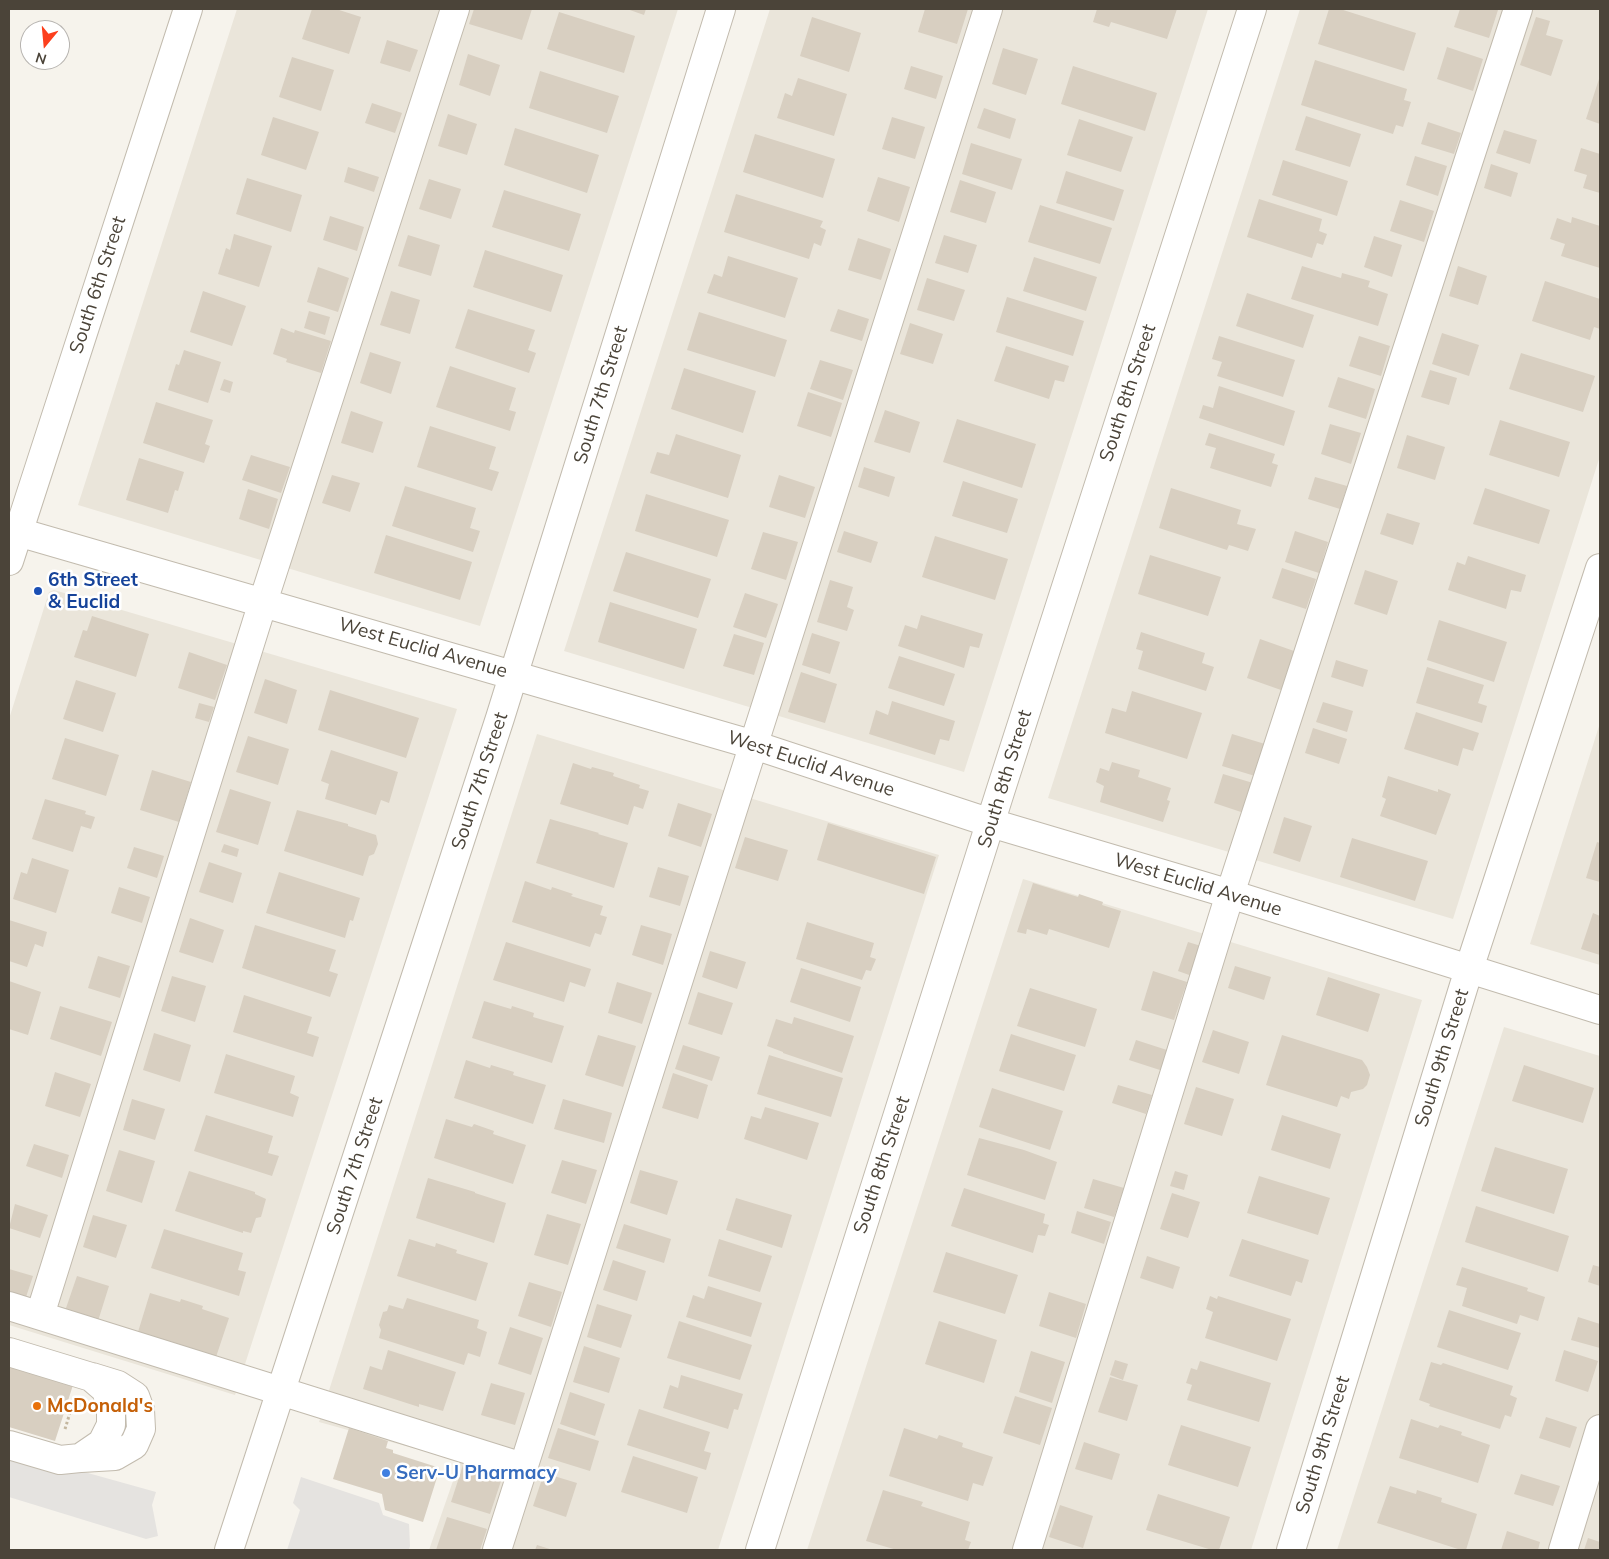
<!DOCTYPE html>
<html>
<head>
<meta charset="utf-8">
<style>
	body { margin:0 }
	#map { position:relative; width:1609px; height:1559px; overflow:hidden; background:#f6f3ec; font-family:Mulish,sans-serif }
	canvas { display:block }
	.frame { position:absolute; inset:0; border:10px solid #4b4439; pointer-events:none }
	.north { position:absolute; left:20px; top:20px; width:50px; height:50px; box-sizing:border-box; background:#fff; border:1px solid #b7b4b0; border-radius:50%; rotate:197deg; font-size:14px; font-weight:700; line-height:20px; text-align:center; color:#4b4439 }
	.north::after { content:''; display:block; margin:auto; width:18px; height:22px; background:#fc3f1d; clip-path:polygon(50% 0,100% 100%,50% 72%,0 100%) }
</style>
</head>
<body>
<div id="map">
<canvas width="1609" height="1559"></canvas>
<div class="frame"></div>
<div class="north">N</div>
</div>
<script>
const ctx = document.querySelector('canvas').getContext('2d');
ctx.lineJoin = 'round';
function paint(path, color) { ctx.fillStyle = color; ctx.fill(path, 'evenodd'); }
const toPath = rows => new Path2D(rows.map(r => 'M' + r).join(''));
function strokePath(path, color, width, dash) { ctx.strokeStyle = color; ctx.lineWidth = width; ctx.lineCap = dash ? 'butt' : 'round'; ctx.setLineDash(dash || []); ctx.stroke(path); }
function drawText(font, color, halo, rows, align = 'center') {
  ctx.font = font + ' Mulish,sans-serif'; ctx.lineWidth = 5; ctx.setLineDash([]); ctx.textBaseline = 'middle'; ctx.strokeStyle = halo; ctx.fillStyle = color; for (const [text, x, y, turn = 0] of rows) {
    ctx.save(); ctx.translate(x, y); ctx.rotate((+turn || 0) * Math.PI / 180); ctx.textAlign = isNaN(turn) ? turn : align; if (halo) ctx.strokeText(text, 0, 0); ctx.fillText(text, 0, 0); ctx.restore();
  }
}
paint(toPath([
	[237,9,678,9,480,626,78,505],
	[770,9,1208,9,964,772,564,651],
	[1300,9,1600,9,1600,456,1453,919,1048,798],
	[54,590,457,709,235,1395,9,1325,9,719,49,592],
	[1600,723,1600,965,1530,944],
	[537,734,939,855,718,1550,429,1550,460,1461,319,1422],
	[1023,879,1422,1000,1251,1550,807,1550],
	[1504,1027,1600,1056,1600,1550,1337,1550]
]), '#eae5da');
paint(toPath([
	[9,1451,156,1492,152,1505,158,1536,146,1539,9,1497],
	[301,1477,379,1503,383,1515,409,1524,410,1546,409,1550,287,1550,300,1510,293,1503]
]), '#e5e3e0');
paint(toPath([
	[312,9,336,9,361,17,349,54,302,39],
	[474,9,532,9,522,40,469,24],
	[627,9,646,9,644,15],
	[925,9,968,9,957,44,918,32],
	[1097,9,1177,9,1167,39,1111,22,1109,27,1093,22],
	[1329,9,1340,9,1416,33,1404,71,1318,44],
	[1460,9,1493,9,1498,10,1489,38,1454,27],
	[559,12,635,36,624,73,547,49],
	[812,17,861,33,849,72,800,56],
	[1536,17,1550,21,1546,35,1563,40,1551,76,1520,65],
	[387,40,418,50,410,72,380,63],
	[1447,47,1483,59,1473,91,1437,79],
	[1003,48,1038,59,1026,95,992,84],
	[468,54,500,65,490,96,459,85],
	[292,57,334,70,321,111,279,97],
	[1315,60,1407,89,1404,100,1411,102,1403,127,1396,125,1393,134,1301,105],
	[911,66,943,76,936,99,904,89],
	[1073,66,1157,93,1145,131,1061,104],
	[540,71,619,96,607,133,529,108],
	[798,78,847,94,834,136,777,118,785,93,792,96],
	[1599,79,1600,80,1600,124,1586,119],
	[372,103,402,113,395,133,365,123],
	[984,108,1016,119,1010,139,977,128],
	[448,114,477,124,467,155,438,146],
	[1306,116,1361,134,1350,167,1295,150],
	[273,117,319,132,306,170,261,155],
	[892,117,925,127,915,159,882,149],
	[1079,119,1133,137,1121,172,1067,155],
	[1428,122,1461,133,1454,154,1421,144],
	[515,128,599,155,587,193,504,165],
	[1504,130,1537,140,1530,164,1496,153],
	[755,134,835,159,823,198,743,172],
	[971,143,1022,159,1012,190,962,174],
	[1581,148,1600,154,1600,193,1583,188,1587,175,1574,171],
	[1415,156,1447,166,1438,196,1406,185],
	[1283,160,1348,181,1337,216,1272,195],
	[1491,164,1518,173,1511,197,1484,188],
	[348,167,379,177,374,192,344,182],
	[1066,171,1124,190,1114,221,1056,203],
	[878,177,910,187,899,222,867,211],
	[247,178,302,195,291,232,236,214],
	[429,179,461,189,451,219,419,209],
	[960,180,996,192,986,223,950,212],
	[504,190,581,214,569,251,492,227],
	[736,194,823,221,820,227,826,230,821,246,814,243,809,259,724,232],
	[1259,199,1322,219,1319,231,1327,234,1323,245,1317,243,1312,258,1247,237],
	[1400,200,1434,211,1424,242,1390,231],
	[1040,205,1112,228,1100,264,1028,242],
	[330,216,364,227,357,251,323,240],
	[1572,217,1600,226,1600,268,1561,256,1565,244,1550,239,1557,218,1571,223],
	[234,234,272,246,259,287,218,274,226,248,230,250],
	[408,235,440,245,431,276,398,266],
	[944,235,977,245,968,273,935,263],
	[1374,236,1402,245,1392,277,1364,267],
	[858,238,891,249,881,280,848,270],
	[485,250,563,275,551,312,473,287],
	[728,256,798,278,785,318,707,293,714,274,722,277],
	[1034,257,1097,277,1086,311,1023,291],
	[1302,266,1341,278,1342,273,1370,281,1368,287,1388,294,1378,326,1291,299],
	[1458,266,1487,276,1478,305,1449,296],
	[318,267,349,278,338,312,307,302],
	[927,278,965,290,954,321,917,310],
	[1545,281,1600,299,1600,329,1594,327,1590,340,1532,321],
	[203,291,246,306,232,346,190,332],
	[391,291,420,300,410,334,380,325],
	[1247,293,1314,315,1303,348,1236,326],
	[1007,297,1084,321,1073,356,996,332],
	[468,309,535,330,528,350,536,353,529,373,455,348],
	[838,309,869,319,862,341,830,331],
	[309,311,330,317,325,335,304,328],
	[699,312,787,340,775,377,687,350],
	[910,323,943,334,933,364,900,354],
	[281,328,294,333,295,330,331,341,321,373,286,362,287,359,273,354],
	[1442,333,1479,345,1469,376,1432,364],
	[1219,336,1295,360,1283,397,1217,376,1222,362,1212,359],
	[1359,336,1390,346,1381,376,1349,366],
	[1006,346,1069,366,1064,382,1055,380,1049,399,994,381],
	[184,350,221,362,208,403,168,390,176,364,179,365],
	[370,352,401,362,391,394,360,383],
	[1521,353,1595,376,1583,412,1509,389],
	[820,360,853,370,843,400,810,389],
	[450,366,516,388,509,410,516,412,510,431,436,407],
	[684,368,756,391,743,433,671,409],
	[1430,370,1457,378,1449,405,1421,397],
	[1338,377,1375,389,1366,419,1328,407],
	[224,379,233,382,230,393,220,390],
	[1219,386,1295,411,1284,446,1199,418,1203,405,1213,408],
	[808,392,842,403,831,437,797,426],
	[156,402,213,420,205,444,210,446,204,463,143,443],
	[885,410,920,422,910,453,874,442],
	[351,411,383,422,373,453,341,443],
	[957,419,1036,444,1022,488,943,462],
	[1500,420,1570,442,1559,477,1489,455],
	[1330,424,1361,433,1351,464,1321,454],
	[430,426,496,447,489,469,499,472,492,491,417,467],
	[1209,433,1275,454,1272,463,1278,465,1271,487,1210,468,1216,448,1205,445],
	[676,434,741,455,728,498,650,473,657,452,669,455],
	[1407,435,1445,447,1435,480,1397,468],
	[251,455,290,467,281,493,242,480],
	[139,458,184,472,178,491,175,490,168,513,126,500],
	[864,467,895,477,889,497,858,487],
	[332,475,360,483,350,512,322,503],
	[779,475,815,487,805,518,769,507],
	[1315,477,1347,486,1340,509,1308,499],
	[963,481,1018,499,1007,533,952,516],
	[405,486,476,508,470,528,480,531,473,552,392,526],
	[1171,488,1241,510,1237,524,1256,529,1248,551,1229,545,1227,550,1159,528],
	[1485,488,1550,510,1539,544,1473,524],
	[248,489,278,499,269,529,239,519],
	[646,494,729,520,717,557,635,531],
	[1387,513,1420,523,1413,545,1380,534],
	[844,531,878,542,871,563,837,552],
	[1295,531,1328,542,1319,573,1285,562],
	[763,532,798,542,786,580,751,569],
	[386,535,472,562,460,600,374,573],
	[935,536,1008,559,995,600,922,577],
	[626,552,711,579,698,618,613,591],
	[1150,555,1221,577,1208,616,1138,594],
	[1468,556,1526,575,1521,592,1511,590,1506,609,1448,590,1457,562,1465,565],
	[1282,568,1316,579,1306,609,1272,598],
	[1365,570,1398,581,1387,615,1354,604],
	[830,580,853,587,847,607,854,610,847,631,817,622],
	[745,593,778,604,766,638,733,627],
	[610,602,697,629,684,669,598,642],
	[921,615,983,634,979,648,970,646,964,668,898,646,905,625,917,629],
	[92,616,149,634,136,677,74,657,83,630,87,631],
	[1439,620,1507,642,1494,682,1427,660],
	[1141,632,1205,653,1202,663,1214,667,1206,691,1138,669,1143,651,1136,649],
	[812,633,840,642,830,674,802,665],
	[734,634,764,643,754,675,723,666],
	[1260,639,1294,651,1281,690,1247,678],
	[189,652,227,665,215,700,178,688],
	[899,656,955,674,944,706,888,688],
	[1336,660,1368,670,1363,687,1331,677],
	[1427,667,1484,685,1478,703,1487,706,1482,723,1416,703],
	[801,672,837,684,825,723,788,712],
	[265,679,297,690,287,724,254,713],
	[76,680,116,693,103,732,63,719],
	[330,690,419,718,406,758,318,730],
	[1132,691,1202,713,1187,759,1105,733,1112,708,1126,712],
	[892,701,955,721,949,741,940,739,935,755,869,734,876,710,888,715],
	[1323,702,1353,711,1347,732,1316,722],
	[199,703,214,707,209,722,195,718],
	[1416,712,1479,733,1473,751,1463,748,1458,766,1404,749],
	[1313,728,1347,739,1339,764,1305,753],
	[1232,734,1265,744,1255,776,1222,766],
	[248,736,289,749,278,785,236,772],
	[65,738,119,755,106,796,52,779],
	[331,750,398,772,389,803,381,800,376,815,325,799,329,784,321,781],
	[1112,762,1140,770,1138,777,1171,788,1167,800,1170,801,1163,822,1100,802,1104,786,1096,782,1100,768,1109,771],
	[573,763,591,769,592,767,614,773,613,776,640,785,639,788,649,791,643,809,634,806,628,825,560,804],
	[152,770,191,782,179,822,140,810],
	[1223,774,1253,783,1244,813,1214,803],
	[1388,776,1438,792,1438,789,1451,794,1436,835,1380,816,1386,799,1382,797],
	[230,789,271,802,258,845,216,832],
	[45,799,86,811,85,814,95,817,91,829,81,826,73,852,32,839],
	[678,803,712,814,701,847,668,836],
	[297,810,348,824,348,826,376,835,378,844,374,854,369,856,363,876,284,851],
	[1284,817,1312,826,1300,862,1273,853],
	[550,819,599,833,598,834,628,843,614,888,536,863],
	[828,823,936,857,924,894,817,860],
	[745,837,788,850,778,881,735,868],
	[1352,838,1428,861,1415,901,1340,877],
	[1597,842,1600,843,1600,882,1586,878],
	[224,844,239,849,237,857,221,852],
	[134,847,164,856,157,878,127,868],
	[32,858,69,870,56,913,13,899,21,872,27,874],
	[209,862,242,873,233,903,199,892],
	[658,867,689,876,680,906,649,897],
	[279,872,360,898,353,921,350,920,345,938,266,913],
	[525,881,551,890,552,887,573,894,571,896,603,906,600,915,607,917,601,935,595,933,590,947,512,922],
	[1033,883,1078,897,1079,894,1103,902,1102,905,1121,911,1109,948,1049,929,1047,935,1027,929,1026,934,1017,932],
	[119,887,150,897,142,923,111,913],
	[1593,913,1600,916,1600,955,1581,949],
	[190,918,224,930,213,963,179,952],
	[9,920,47,932,43,947,35,944,27,967,9,961],
	[807,922,874,943,870,957,876,959,871,971,866,970,862,980,796,959],
	[255,925,336,950,329,971,338,974,330,997,242,968],
	[641,925,672,934,663,965,632,955],
	[506,942,591,969,585,987,570,982,564,1002,493,980],
	[1188,942,1201,946,1192,976,1178,971],
	[710,951,746,962,737,989,702,977],
	[98,956,130,966,120,998,88,988],
	[1235,966,1271,977,1264,1000,1228,988],
	[801,968,861,987,850,1022,790,1002],
	[1153,971,1187,982,1174,1020,1141,1010],
	[172,976,206,986,195,1022,161,1011],
	[1328,977,1380,994,1368,1032,1316,1015],
	[9,981,41,992,28,1035,9,1029],
	[617,982,652,993,642,1024,608,1013],
	[1030,988,1097,1009,1085,1047,1017,1026],
	[698,992,733,1003,722,1035,688,1024],
	[244,995,312,1017,307,1033,319,1037,313,1057,233,1032],
	[484,1001,511,1009,512,1006,534,1013,533,1017,564,1026,552,1063,472,1038],
	[60,1006,112,1022,101,1056,50,1039],
	[794,1017,854,1036,842,1073,783,1053,783,1052,767,1046,776,1019,792,1024],
	[1213,1030,1249,1042,1239,1074,1202,1062],
	[154,1033,191,1045,180,1082,143,1070],
	[1011,1034,1076,1055,1064,1091,999,1071],
	[598,1035,636,1046,623,1087,585,1075],
	[1282,1035,1362,1060,1367,1067,1370,1075,1367,1085,1363,1089,1351,1092,1349,1099,1341,1096,1337,1107,1266,1085],
	[1136,1040,1170,1051,1163,1071,1129,1060],
	[683,1045,720,1057,712,1081,675,1069],
	[226,1054,295,1076,290,1093,299,1097,293,1117,214,1093],
	[769,1055,843,1078,831,1117,757,1094],
	[466,1060,490,1068,491,1065,514,1072,513,1075,546,1085,533,1124,454,1098],
	[1524,1065,1594,1088,1583,1123,1512,1101],
	[55,1072,91,1084,80,1117,45,1106],
	[673,1073,708,1085,698,1119,662,1108],
	[1118,1085,1152,1095,1146,1114,1112,1103],
	[1196,1087,1234,1099,1222,1136,1184,1124],
	[992,1088,1063,1111,1050,1150,979,1127],
	[132,1099,165,1109,155,1140,123,1130],
	[563,1099,612,1113,604,1143,554,1129],
	[765,1107,819,1123,807,1160,744,1139,751,1116,761,1119],
	[206,1115,273,1136,268,1153,279,1156,272,1176,194,1151],
	[1282,1115,1341,1134,1330,1169,1271,1150],
	[446,1119,472,1127,474,1124,494,1131,493,1134,526,1145,513,1184,434,1158],
	[979,1138,1024,1150,1057,1162,1045,1200,967,1175],
	[34,1144,69,1155,62,1178,26,1166],
	[1495,1147,1568,1169,1554,1214,1481,1191],
	[119,1150,155,1161,142,1203,106,1191],
	[562,1160,597,1170,586,1204,551,1193],
	[640,1170,678,1181,667,1215,630,1203],
	[189,1171,255,1192,255,1194,266,1199,261,1217,256,1218,251,1233,243,1231,243,1233,175,1211],
	[1175,1171,1188,1175,1184,1190,1170,1186],
	[1259,1176,1330,1198,1318,1235,1247,1213],
	[428,1178,475,1192,475,1193,506,1203,494,1243,416,1218],
	[1093,1179,1124,1188,1114,1217,1084,1208],
	[964,1188,1045,1214,1043,1223,1049,1225,1045,1236,1038,1235,1033,1253,951,1226],
	[1172,1193,1200,1202,1188,1238,1160,1229],
	[736,1198,792,1215,782,1248,726,1230],
	[15,1204,48,1215,40,1238,9,1228],
	[1476,1206,1569,1236,1558,1272,1465,1242],
	[1077,1211,1111,1222,1104,1244,1071,1233],
	[547,1214,581,1224,568,1265,534,1255],
	[93,1215,127,1225,116,1258,83,1247],
	[624,1224,671,1239,664,1263,616,1248],
	[164,1229,243,1253,238,1270,246,1272,239,1296,151,1268],
	[409,1239,435,1247,436,1243,457,1250,456,1253,488,1263,476,1301,397,1276],
	[719,1239,772,1256,760,1292,708,1276],
	[1242,1239,1309,1260,1302,1283,1296,1281,1291,1296,1229,1276],
	[946,1252,1018,1275,1005,1314,933,1292],
	[1147,1256,1180,1267,1173,1289,1140,1278],
	[613,1260,646,1271,637,1301,603,1290],
	[1593,1265,1600,1267,1600,1286,1588,1282],
	[1462,1267,1528,1288,1527,1291,1545,1297,1538,1321,1520,1315,1517,1324,1462,1306,1467,1288,1456,1285],
	[9,1269,33,1276,26,1297,9,1292],
	[77,1276,109,1286,98,1321,65,1311],
	[529,1282,562,1292,551,1327,518,1316],
	[708,1286,762,1303,751,1337,686,1317,693,1295,704,1299],
	[1049,1292,1086,1304,1076,1338,1039,1326],
	[150,1293,180,1302,181,1299,203,1306,202,1309,229,1318,216,1357,138,1332],
	[1210,1296,1217,1299,1218,1296,1291,1319,1277,1361,1205,1338,1213,1312,1206,1309],
	[407,1298,479,1320,477,1328,487,1332,480,1357,468,1353,464,1365,379,1338,381,1330,379,1325,383,1312,387,1311,389,1305,403,1309],
	[597,1304,632,1315,621,1348,587,1337],
	[1449,1310,1521,1333,1508,1370,1437,1347],
	[1578,1317,1600,1324,1600,1348,1571,1340],
	[679,1321,752,1345,740,1380,667,1358],
	[939,1321,997,1340,984,1383,925,1364],
	[510,1327,543,1338,531,1375,498,1364],
	[584,1346,620,1358,609,1393,573,1382],
	[388,1350,456,1372,443,1411,419,1404,419,1407,363,1389,370,1366,382,1370],
	[1564,1350,1598,1361,1588,1392,1555,1381],
	[1031,1351,1065,1362,1052,1403,1019,1392],
	[1115,1360,1128,1364,1123,1380,1110,1375],
	[1200,1361,1271,1383,1259,1422,1187,1400,1192,1385,1186,1383,1191,1368,1197,1370],
	[1431,1362,1441,1365,1443,1363,1513,1386,1510,1395,1517,1398,1511,1417,1505,1415,1500,1429,1429,1406,1430,1404,1419,1400],
	[9,1366,73,1385,55,1441,9,1427],
	[681,1375,743,1394,738,1410,734,1409,728,1429,663,1408,670,1385,678,1388],
	[1110,1377,1138,1385,1127,1421,1098,1412],
	[491,1383,525,1393,515,1425,481,1415],
	[570,1392,605,1404,595,1436,560,1424],
	[1015,1396,1052,1408,1040,1445,1003,1433],
	[639,1409,710,1432,704,1451,711,1453,706,1470,627,1445],
	[1546,1417,1577,1427,1570,1448,1539,1438],
	[1411,1419,1438,1428,1440,1425,1462,1432,1461,1435,1490,1445,1478,1483,1399,1458],
	[1181,1425,1251,1447,1238,1487,1168,1465],
	[349,1428,388,1441,386,1448,393,1450,393,1453,440,1468,423,1522,385,1510,382,1494,333,1479],
	[558,1428,599,1441,590,1471,548,1458],
	[904,1428,937,1439,939,1435,963,1443,962,1447,993,1457,983,1486,973,1483,968,1501,889,1476],
	[1084,1442,1120,1454,1112,1480,1075,1469],
	[633,1456,698,1477,687,1513,621,1492],
	[464,1462,503,1475,490,1514,451,1502],
	[544,1473,577,1483,566,1517,533,1506],
	[1521,1474,1560,1486,1553,1506,1514,1494],
	[1390,1486,1416,1494,1417,1490,1442,1498,1441,1502,1477,1514,1466,1550,1461,1550,1377,1523],
	[883,1490,923,1502,921,1506,970,1522,965,1540,971,1542,968,1550,897,1550,866,1541],
	[1158,1494,1230,1517,1219,1550,1212,1550,1146,1530],
	[1060,1505,1093,1516,1083,1548,1049,1537],
	[447,1517,487,1529,480,1550,436,1550],
	[1507,1531,1540,1542,1538,1550,1501,1550],
	[1588,1538,1600,1542,1600,1550,1584,1550],
	[537,1545,553,1550,535,1550]
]), '#d8cfc1');
const minor = toPath([
	[18,532,754,745,991,823,1230,894,1600,1010],
	[9,561,188,9],
	[9,1306,523,1467],
	[40,1315,263,602,455,9],
	[9,1352,91,1377,106,1390,111,1407,111,1425,102,1443,80,1458,60,1460,9,1445],
	[81,1458,115,1456,134,1445,141,1429,140,1410,135,1396,118,1385,92,1377],
	[229,1550,500,718,721,9],
	[497,1550,988,9],
	[760,1550,1001,789,1252,9],
	[1027,1550,1230,894,1518,9],
	[1291,1550,1469,969,1600,568],
	[1563,1550,1600,1429]
]);
strokePath(minor, '#c2bbae', 30);
strokePath(toPath([
	[65,1429,73,1403]
]), '#c4b79f', 3, [2.5, 2.5]);
strokePath(minor, '#fff', 28);
for (const [x, y, r, color] of [
	[38,591,5,"#1a4fb4"],
	[37,1406,5,"#e8710a"],
	[386,1473,5,"#3f7fe0"]
]) { const dot = new Path2D(); dot.arc(x, y, r, 0, 2 * Math.PI); ctx.fillStyle = color; ctx.fill(dot); strokePath(dot, '#fff', 2); }
drawText('19px', '#4b4439', '#fff', [
	["South 6th Street",98,285,-72],
	["South 8th Street",1128,393,-72],
	["South 7th Street",601,395,-73],
	["West Euclid Avenue",423,648,16],
	["West Euclid Avenue",811,764,18],
	["South 8th Street",1005,779,-73],
	["South 7th Street",480,781,-72],
	["West Euclid Avenue",1198,885,17],
	["South 9th Street",1442,1058,-73],
	["South 8th Street",882,1165,-72],
	["South 7th Street",355,1166,-72],
	["South 9th Street",1323,1445,-73]
]);
drawText('bold 19px', '#164399', '#fff', [
	["6th Street",48,580],
	["& Euclid",48,602]
], 'left');
drawText('bold 19px', '#c56008', '#fff', [
	["McDonald's",47,1406]
], 'left');
drawText('bold 19px', '#366cbe', '#fff', [
	["Serv-U Pharmacy",396,1473]
], 'left');
</script>
</body>
</html>
